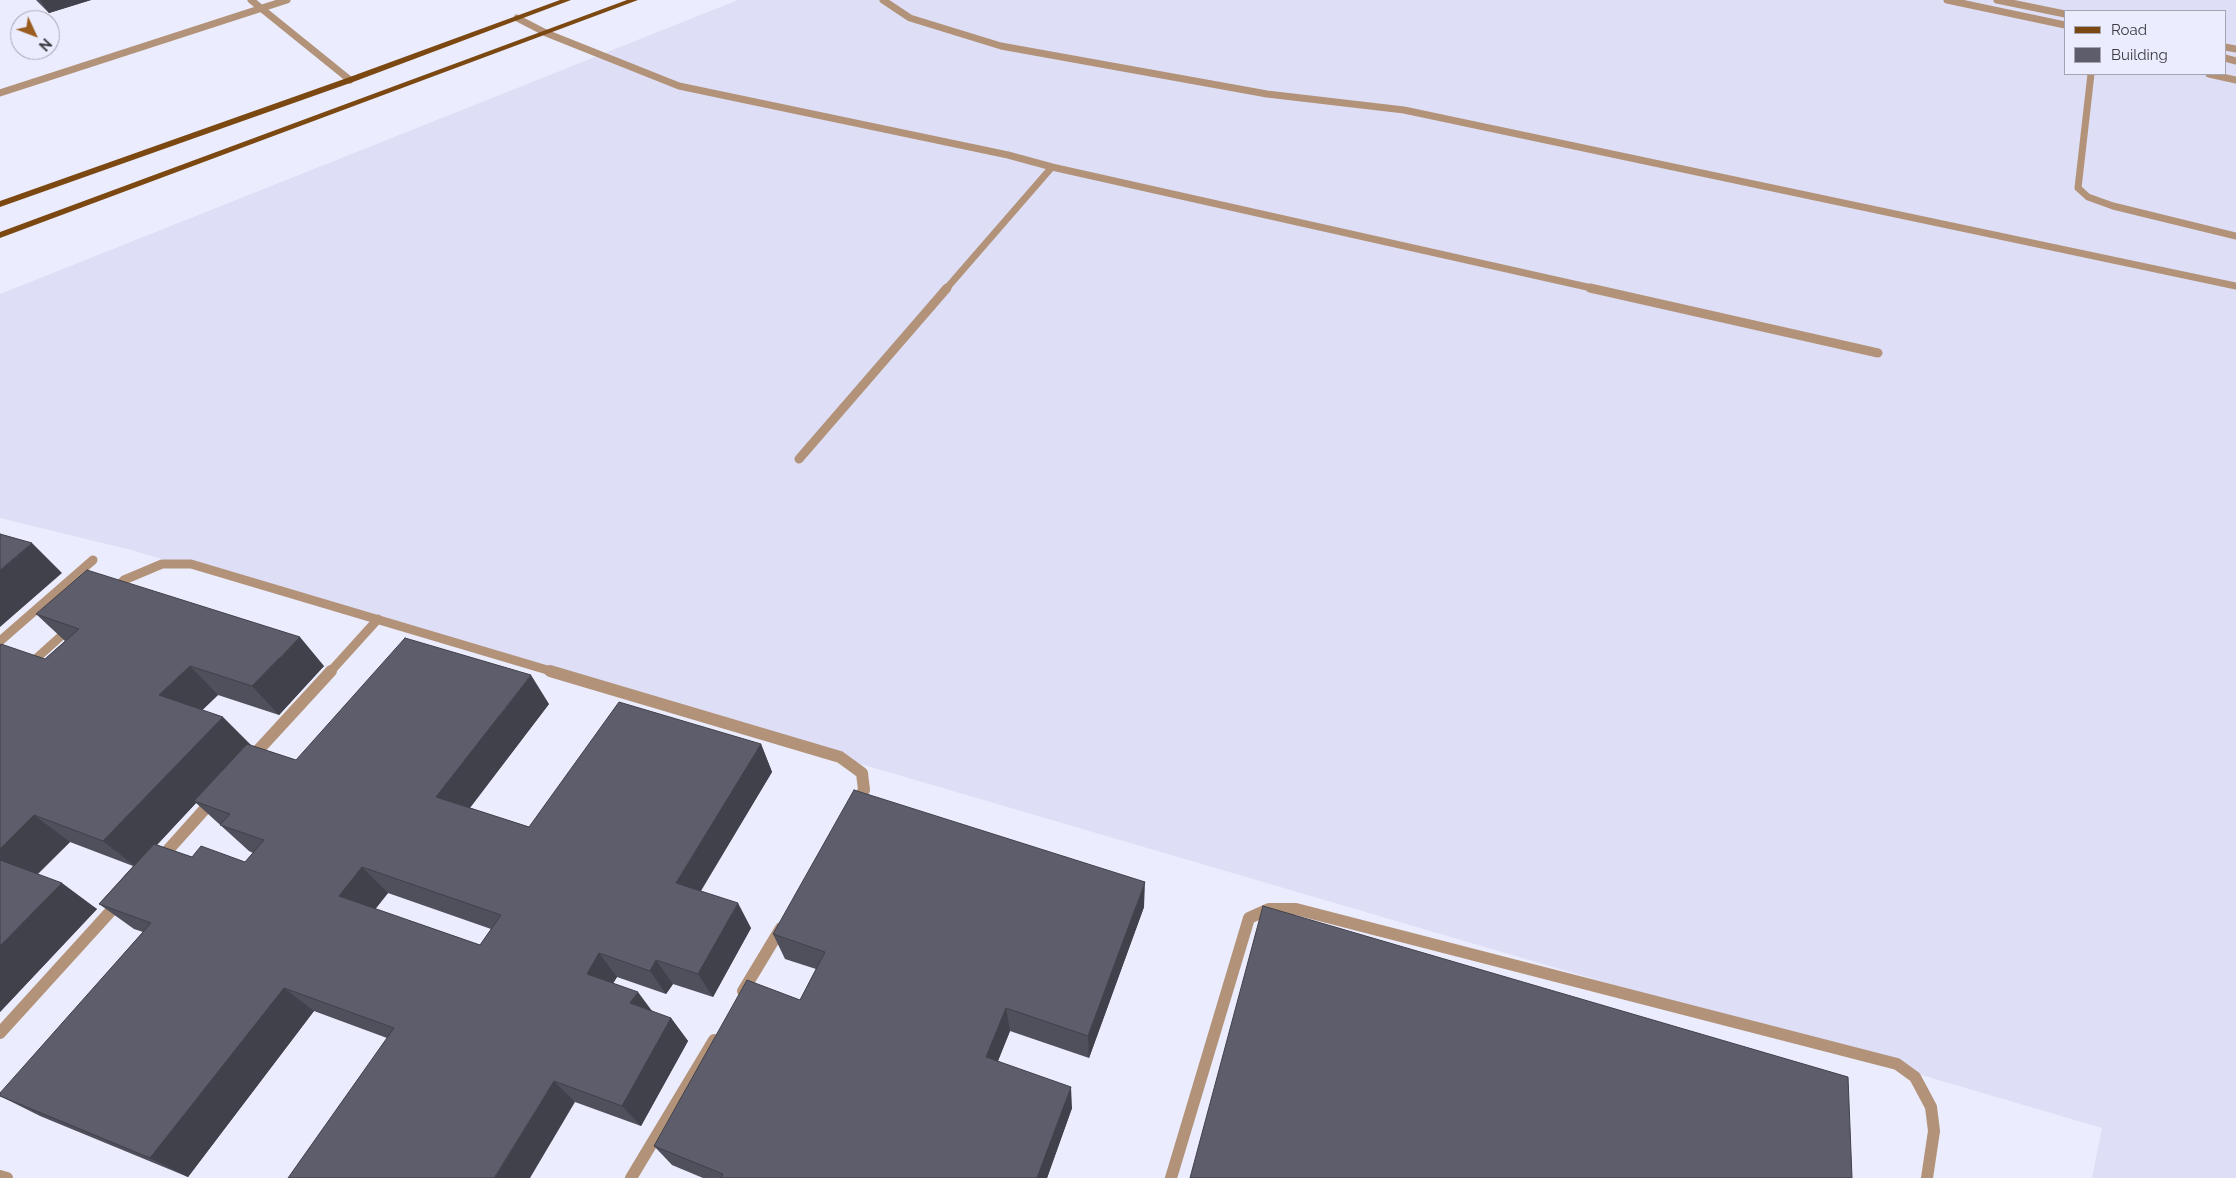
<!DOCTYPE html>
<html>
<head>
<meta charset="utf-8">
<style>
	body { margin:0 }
	#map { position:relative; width:2236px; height:1178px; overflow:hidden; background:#ebecfd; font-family:Raleway,sans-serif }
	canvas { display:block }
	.legend { position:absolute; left:2064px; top:10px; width:162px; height:65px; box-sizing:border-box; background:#ebecfd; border:1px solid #a5a5b2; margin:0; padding:6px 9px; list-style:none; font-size:15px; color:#3b3b42 }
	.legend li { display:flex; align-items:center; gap:10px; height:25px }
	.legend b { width:25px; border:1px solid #a5a5b2 }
	.north { position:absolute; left:10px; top:10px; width:50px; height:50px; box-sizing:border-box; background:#ebecfd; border:1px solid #a5a5b2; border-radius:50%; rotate:133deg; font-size:14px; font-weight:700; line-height:20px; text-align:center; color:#3b3b42 }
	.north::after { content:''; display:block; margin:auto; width:18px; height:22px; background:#995d1f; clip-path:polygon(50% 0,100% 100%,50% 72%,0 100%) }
</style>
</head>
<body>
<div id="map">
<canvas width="2236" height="1178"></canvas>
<ul class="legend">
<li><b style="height:6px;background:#7c4811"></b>Road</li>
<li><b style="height:14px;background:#5d5d6b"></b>Building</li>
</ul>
<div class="north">N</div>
</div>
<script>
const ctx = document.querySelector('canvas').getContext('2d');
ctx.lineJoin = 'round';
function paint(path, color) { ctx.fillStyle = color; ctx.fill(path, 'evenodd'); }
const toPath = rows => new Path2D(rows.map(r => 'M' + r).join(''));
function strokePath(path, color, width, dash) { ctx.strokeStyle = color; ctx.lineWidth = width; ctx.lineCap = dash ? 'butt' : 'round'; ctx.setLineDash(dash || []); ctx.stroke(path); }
paint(toPath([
	[738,0,2236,0,2236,1178,2092,1178,2102,1128,131,550,0,518,0,294],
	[2065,11,2225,11,2225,74,2065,74]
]), '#dedff6');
strokePath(toPath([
	[883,0,910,18,1001,46,1267,94,1404,110,2236,286],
	[1947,0,2065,25],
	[1997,0,2065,14],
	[517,18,546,33,679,86,1008,155,1052,167,1596,289],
	[2225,47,2236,49],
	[2225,58,2236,61],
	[2091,74,2078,188,2088,197,2113,206,2236,236],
	[2209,74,2236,80],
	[946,289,1052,167]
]), '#b2937a', 7);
strokePath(toPath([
	[1590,288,1878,353],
	[799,459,947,288]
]), '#b2937a', 9);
strokePath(toPath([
	[251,0,350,80],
	[0,93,287,0]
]), '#b2937a', 7);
strokePath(toPath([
	[113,590,124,580,162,564,191,564,554,672],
	[0,641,93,560],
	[29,665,70,628],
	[330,672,378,619]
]), '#b2937a', 9);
strokePath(toPath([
	[550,671,840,757,862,773,864,790,856,804],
	[252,757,331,671],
	[160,859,212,801],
	[743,991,781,928],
	[0,1033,119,902],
	[0,1176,7,1178],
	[631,1178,714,1040],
	[1171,1178,1249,918,1269,909,1296,909,1897,1064,1915,1077,1931,1107,1934,1131,1927,1178]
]), '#b2937a', 12);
paint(toPath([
	[560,0,571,0,353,82,0,207,0,201,347,78,560,0],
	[627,0,638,0,0,238,0,232,627,0]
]), '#7c4811');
paint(toPath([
	[36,0,91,0,49,13],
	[36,614,324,666,279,715,218,695,202,710,250,745,296,760,549,704,470,808,529,827,761,744,772,772,701,891,751,928,713,997,673,984,666,994,617,977,613,983,653,1012,671,1018,688,1041,641,1126,575,1102,387,1038,314,1011,188,1177,40,1116,0,1096,143,932,134,929,99,904,133,866,70,842,38,874,97,909,0,1012,45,659,65,641],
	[196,803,249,851,253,853,245,862,192,857,157,845],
	[388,893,491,929,480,945,375,909],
	[1144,907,1089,1058,1010,1031,998,1061,1072,1108,1047,1178,703,1178,672,1165,654,1146,800,1000,816,969,785,959,773,934]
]), '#50505c');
paint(toPath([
	[40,0,91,0,49,13],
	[32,543,62,573,0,627,0,570],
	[300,637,324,666,279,715,252,686],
	[190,666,218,695,188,724,159,695],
	[531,675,549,704,458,823,436,797],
	[223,717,251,745,194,801,196,803,136,867,103,841],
	[761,744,772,772,690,908,676,883],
	[34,815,70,842,29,882,0,862,0,849],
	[362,867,388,893,366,921,339,896],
	[1145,882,1144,907,1089,1058,1088,1036],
	[62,883,97,909,0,1012,0,946],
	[738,903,751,928,713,997,698,974],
	[599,953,617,977,605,997,587,974],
	[656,960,673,984,666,994,650,971],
	[284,988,314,1011,188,1177,150,1158],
	[638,992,655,1015,630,1003],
	[1006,1008,1010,1031,991,1078,986,1057],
	[671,1018,688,1041,641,1126,622,1106],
	[554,1081,575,1102,530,1178,494,1178],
	[1071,1087,1072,1108,1047,1178,1037,1178]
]), '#41414b');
const building = toPath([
	[0,534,32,543,0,570,0,534],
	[87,570,300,637,252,686,190,666,159,695,223,717,103,841,34,815,0,849,0,645,1,644,45,659,79,629,36,614,87,570],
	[405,638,531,675,436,797,529,827,619,702,761,744,676,883,738,903,698,974,656,960,650,971,599,953,587,974,638,992,630,1003,671,1018,622,1106,554,1081,494,1178,288,1178,394,1028,284,988,150,1158,0,1096,0,1093,151,923,99,904,154,844,192,857,201,846,245,862,264,840,220,825,230,814,194,801,247,744,296,760,405,638],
	[362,867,501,915,480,945,339,896,362,867],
	[854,790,1145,882,1088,1036,1006,1008,986,1057,1071,1087,1037,1178,721,1178,723,1174,654,1146,747,980,800,1000,825,952,773,934,854,790],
	[0,860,62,883,0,946,0,860],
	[1263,906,1848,1077,1852,1178,1190,1178,1263,906]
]);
paint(building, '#5d5d6b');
strokePath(building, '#41414b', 1);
</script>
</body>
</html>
